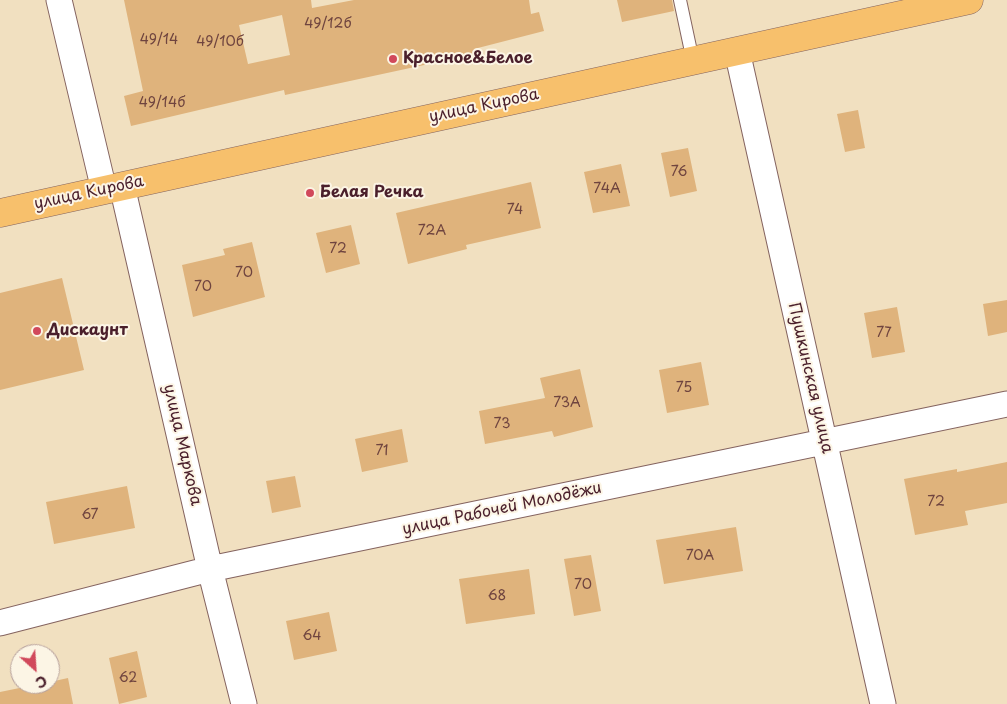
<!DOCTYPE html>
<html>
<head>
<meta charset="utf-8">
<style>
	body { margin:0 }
	#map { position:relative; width:1007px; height:704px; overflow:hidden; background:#f1e0c0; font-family:"Playpen Sans",sans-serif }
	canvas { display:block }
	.north { position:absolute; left:10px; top:644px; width:50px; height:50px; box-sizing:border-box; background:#fcf5e5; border:1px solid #b59f9b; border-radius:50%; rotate:154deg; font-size:14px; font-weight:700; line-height:20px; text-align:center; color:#4a1f2b }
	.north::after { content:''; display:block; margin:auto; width:18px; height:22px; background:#d1495b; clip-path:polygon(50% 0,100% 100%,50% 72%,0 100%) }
</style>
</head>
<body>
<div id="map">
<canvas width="1007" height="704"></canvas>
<div class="north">С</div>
</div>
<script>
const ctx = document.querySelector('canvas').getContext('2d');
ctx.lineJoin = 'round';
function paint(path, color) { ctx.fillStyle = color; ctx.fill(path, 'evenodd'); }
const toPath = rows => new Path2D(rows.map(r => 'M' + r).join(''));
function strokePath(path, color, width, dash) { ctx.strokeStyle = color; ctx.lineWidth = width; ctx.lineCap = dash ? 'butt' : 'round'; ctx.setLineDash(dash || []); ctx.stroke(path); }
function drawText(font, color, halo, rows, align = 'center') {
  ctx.font = font + ' "Playpen Sans",sans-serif'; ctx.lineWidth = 4; ctx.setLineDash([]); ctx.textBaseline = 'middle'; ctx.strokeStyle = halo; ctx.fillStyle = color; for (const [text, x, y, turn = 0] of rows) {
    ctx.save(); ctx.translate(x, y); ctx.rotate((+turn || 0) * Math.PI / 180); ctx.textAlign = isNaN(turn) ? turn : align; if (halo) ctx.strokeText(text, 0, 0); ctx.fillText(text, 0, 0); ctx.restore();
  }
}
paint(toPath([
	[124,0,311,0,312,8,354,0,529,0,531,14,539,12,544,31,474,49,475,54,285,95,284,90,131,126,124,96,143,91],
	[282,15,290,55,248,64,239,25],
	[617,0,672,0,674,11,622,22],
	[858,110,865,148,845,152,837,114],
	[688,148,697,191,670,197,661,153],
	[621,164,630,206,593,213,584,172],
	[531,182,541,228,466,245,467,249,408,264,396,213],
	[351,225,360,264,326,273,316,233],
	[252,242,265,297,193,317,182,265,225,255,223,249],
	[62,278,84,370,0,390,0,293],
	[1007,300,1007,332,988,336,983,304],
	[897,307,905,352,872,358,864,313],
	[701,362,709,405,667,413,659,370],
	[580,369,593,427,554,437,552,431,485,444,479,411,545,398,540,378],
	[402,429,408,462,362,472,355,439],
	[1007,462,1007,503,965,511,968,525,915,535,904,479,957,469,957,472],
	[295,476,301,507,272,513,266,481],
	[127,486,135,528,54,544,46,502],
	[736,527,743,571,664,584,656,540],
	[591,555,601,611,574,616,564,559],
	[529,569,535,614,466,624,459,579],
	[329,612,337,651,294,660,286,621],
	[137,651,147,697,119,704,109,658],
	[68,678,73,704,0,704,0,692,39,684,50,684,50,682]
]), '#dfb37c');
const service = toPath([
	[680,0,693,61]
]);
const minor = toPath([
	[59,0,104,190],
	[737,51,883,704],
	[122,186,210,569,244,704],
	[0,623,210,569,1007,404]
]);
const primary = toPath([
	[0,213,969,0]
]);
strokePath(service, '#84635f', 14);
strokePath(minor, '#84635f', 27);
strokePath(primary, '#84635f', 29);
strokePath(service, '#fff', 12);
strokePath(minor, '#fff', 25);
strokePath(primary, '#f7c06c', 28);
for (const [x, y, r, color] of [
	[393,59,5,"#d1495b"],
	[310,193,5,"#d1495b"],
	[37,331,5,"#d1495b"]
]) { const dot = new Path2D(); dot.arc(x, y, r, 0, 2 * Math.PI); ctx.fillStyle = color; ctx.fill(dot); strokePath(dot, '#fcf5e5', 2); }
drawText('14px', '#6f443f', null, [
	["49/12б",328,24],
	["49/14",159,40],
	["49/10б",220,42],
	["49/14б",162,103],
	["76",679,172],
	["74А",607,189],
	["74",515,210],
	["72А",432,231],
	["72",338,249],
	["70",244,273],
	["70",203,287],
	["77",884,333],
	["75",684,388],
	["73А",567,403],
	["73",502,424],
	["71",382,451],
	["72",936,502],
	["67",90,515],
	["70А",700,556],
	["70",583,585],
	["68",497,596],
	["64",312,636],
	["62",128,678]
]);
drawText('bold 16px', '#4a1f2b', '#fcf5e5', [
	["Красное&Белое",403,59],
	["Белая Речка",320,193],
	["Дискаунт",47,331]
], 'left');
drawText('16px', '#4a1f2b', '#fcf5e5', [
	["улица Кирова",484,106,-12],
	["улица Кирова",89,193,-12],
	["Пушкинская улица",810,378,77],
	["улица Маркова",182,445,77],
	["улица Рабочей Молодёжи",502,509,-12]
]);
</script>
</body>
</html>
